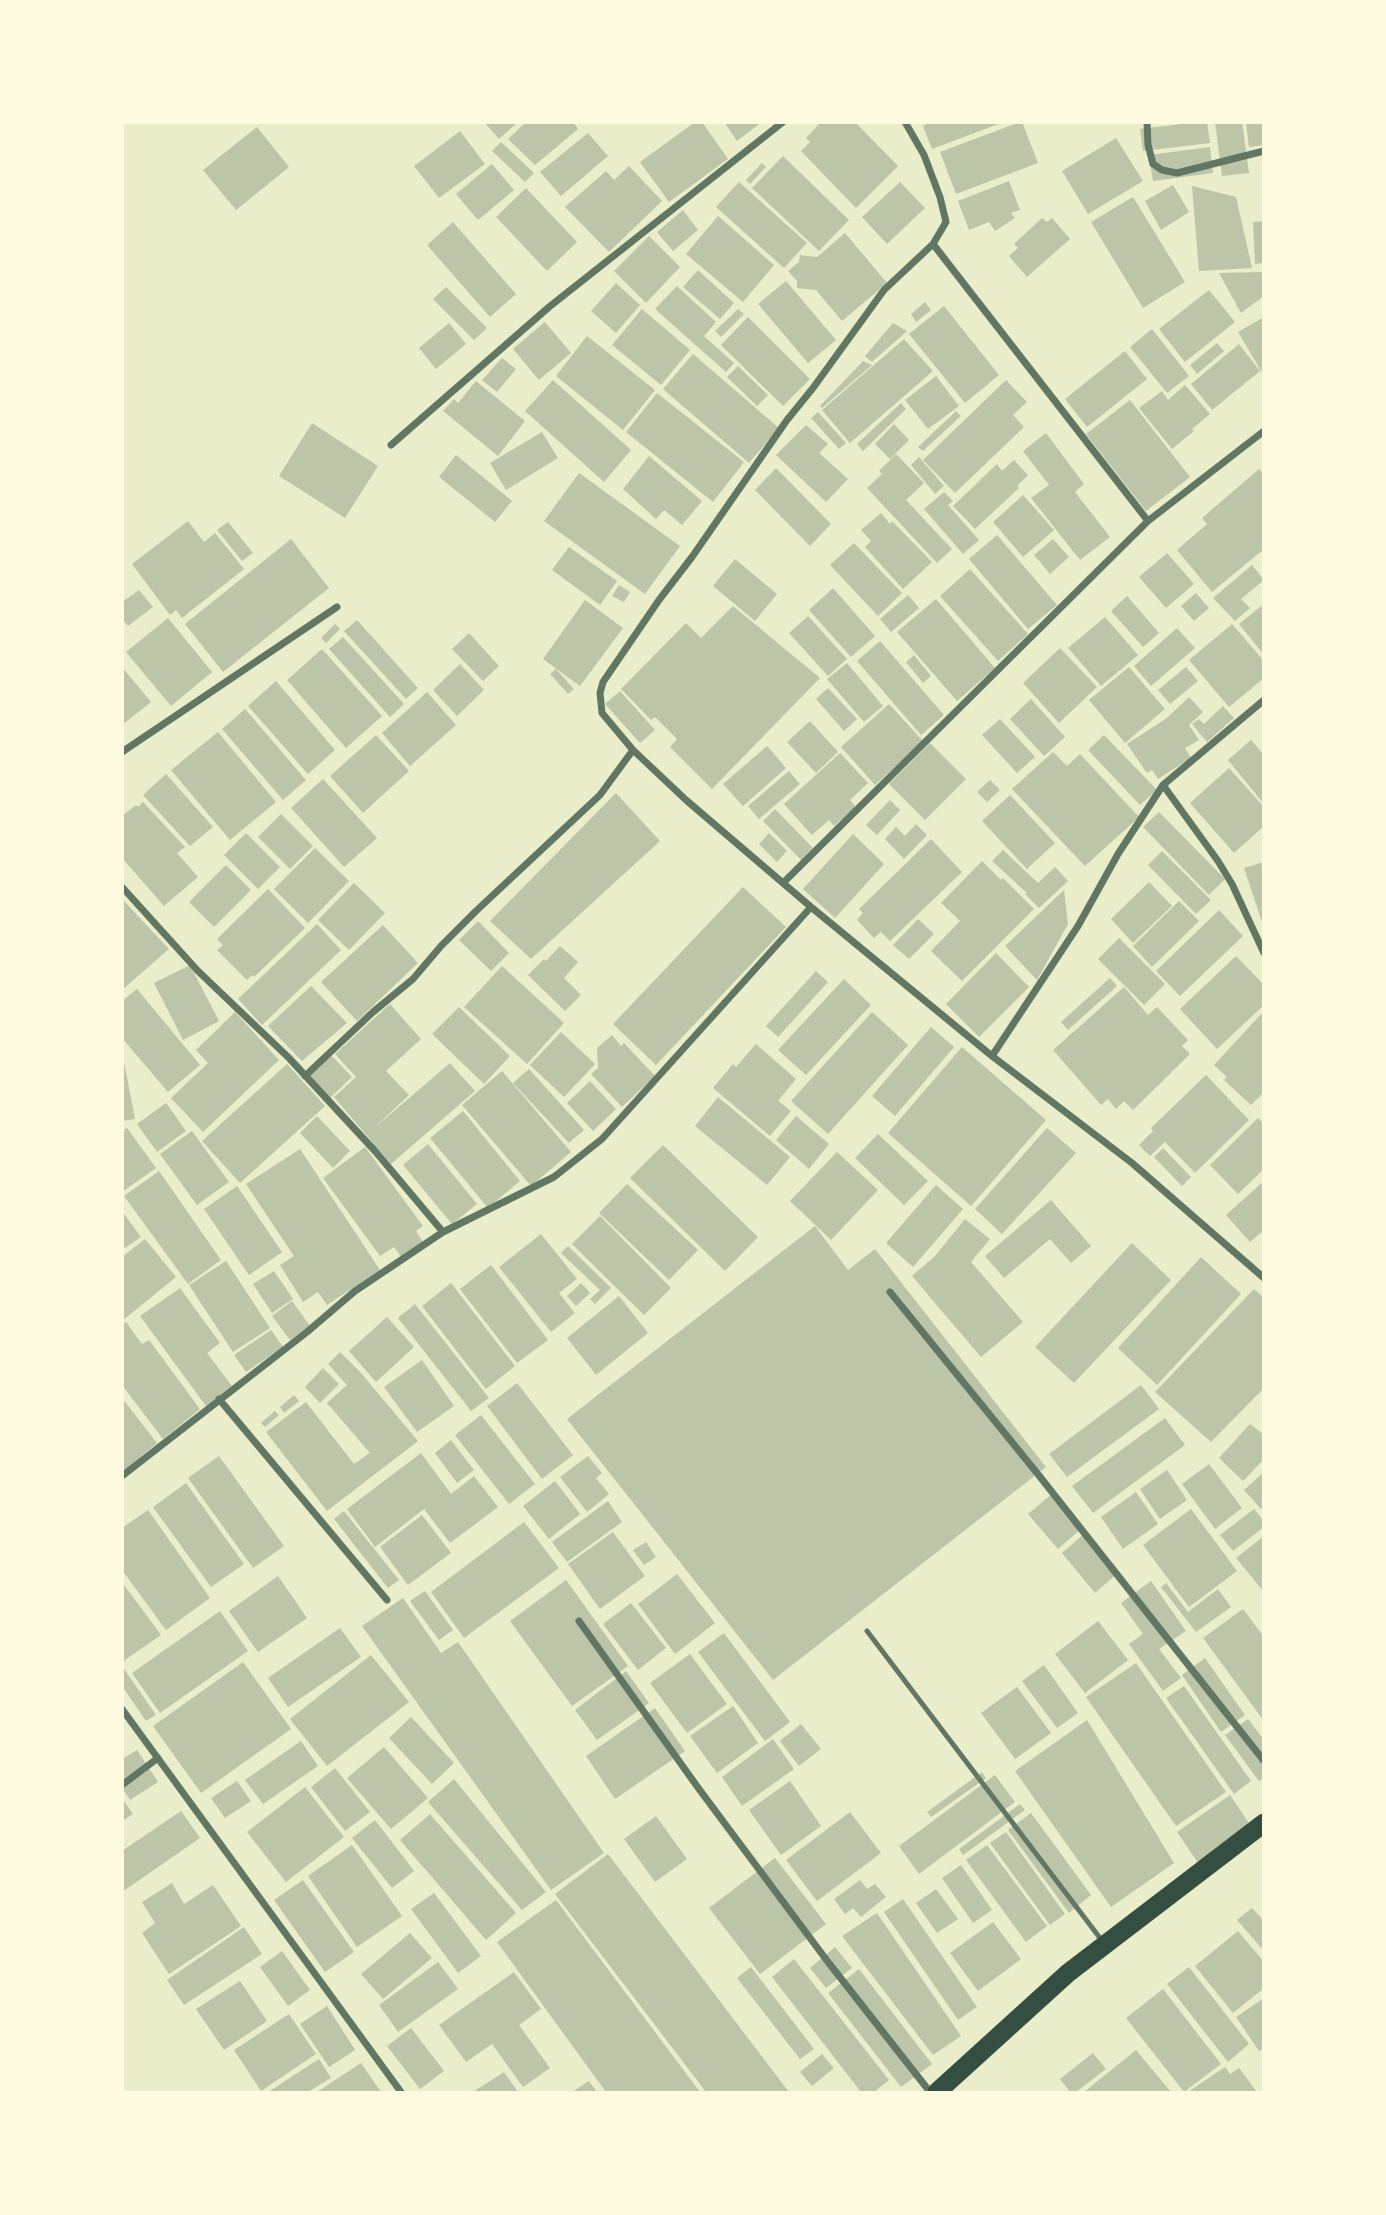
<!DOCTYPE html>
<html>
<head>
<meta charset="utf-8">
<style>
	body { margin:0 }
	#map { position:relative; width:1386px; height:2215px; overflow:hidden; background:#e9edc9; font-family:Montserrat,sans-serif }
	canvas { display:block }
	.frame { position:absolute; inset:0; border:124px solid #fefae0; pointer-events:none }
</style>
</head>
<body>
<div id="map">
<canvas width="1386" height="2215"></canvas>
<div class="frame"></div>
</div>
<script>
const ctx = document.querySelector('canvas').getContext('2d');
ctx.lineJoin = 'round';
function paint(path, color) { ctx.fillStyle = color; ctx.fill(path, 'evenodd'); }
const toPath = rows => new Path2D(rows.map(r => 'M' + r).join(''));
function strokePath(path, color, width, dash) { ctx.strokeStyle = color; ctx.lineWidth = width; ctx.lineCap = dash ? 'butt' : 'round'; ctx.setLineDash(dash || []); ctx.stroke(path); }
paint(toPath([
	[484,122,518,122,499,139],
	[526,122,573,122,578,129,535,165,508,139],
	[695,122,702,122,728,159,669,202,640,162],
	[724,122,762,122,737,141],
	[821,122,855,122,898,166,856,208,801,151,810,142,806,138],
	[931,122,1001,122,1001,123,932,149,923,126],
	[1020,122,1022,122,1038,163,956,194,940,152],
	[1199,122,1207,122,1210,143,1143,151,1140,129],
	[1215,122,1242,122,1249,173,1222,176],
	[1246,122,1264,122,1264,145,1249,147],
	[257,127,289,167,236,210,203,170],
	[460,131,485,164,439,198,414,166],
	[588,133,608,156,561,196,540,172],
	[1116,138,1143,181,1088,214,1062,171],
	[501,142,534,173,525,182,492,151],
	[1210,147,1213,173,1153,181,1149,155],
	[783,156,849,220,819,251,752,188],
	[762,163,766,167,750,184,746,180],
	[492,164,514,190,478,220,456,194],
	[629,166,662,201,609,252,565,207,606,171,614,180],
	[1009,181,1020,210,1011,213,1015,218,995,231,989,222,969,230,958,201],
	[739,182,807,243,784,268,716,207],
	[900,182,925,208,887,244,862,217],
	[1173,185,1189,212,1161,230,1145,201],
	[1192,186,1236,197,1252,268,1199,271],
	[526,188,577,242,547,271,496,217],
	[1133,197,1185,282,1143,308,1091,222],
	[683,210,698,230,673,251,657,232],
	[718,216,774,265,743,302,686,254],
	[1042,218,1047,222,1052,218,1070,239,1027,277,1009,256,1018,248,1014,244],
	[1264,221,1264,263,1255,264,1253,222],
	[453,222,516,294,490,317,427,245],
	[845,233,887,283,842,321,816,290,797,288,797,281,788,271,799,262,800,255,817,257],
	[649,236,680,267,646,303,614,271],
	[698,270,734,303,720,319,683,287],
	[1264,272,1264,296,1241,313,1219,273],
	[786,281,836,340,808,363,758,304],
	[616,283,640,305,616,333,591,311],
	[677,286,716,322,704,336,734,363,726,372,655,309],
	[446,287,487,328,474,340,433,299],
	[1209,290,1235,322,1185,362,1159,329],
	[925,302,931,310,916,322,911,314],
	[944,306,999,375,965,403,909,334],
	[642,309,690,350,661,385,612,345],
	[738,309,744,314,721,337,715,331],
	[748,317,810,379,783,406,721,345],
	[1264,317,1264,376,1238,332],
	[545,322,571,353,539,380,513,349],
	[449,323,466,344,436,369,419,348],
	[893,323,907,331,872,362,865,356],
	[1152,329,1189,376,1167,393,1130,347],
	[587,336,655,390,623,430,556,376],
	[904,339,933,371,850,443,822,410],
	[1217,343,1224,351,1197,374,1190,365],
	[1239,344,1260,371,1212,410,1191,384],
	[1125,351,1147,379,1087,427,1065,399],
	[693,354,779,428,749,463,663,389],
	[502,358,516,369,497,392,482,380],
	[863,361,872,365,822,408,820,406],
	[738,366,768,395,757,406,727,377],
	[936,376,959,406,928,429,905,400],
	[553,380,631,450,604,482,525,411],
	[1006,380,1027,402,1013,415,1024,427,955,493,923,460],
	[476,381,525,421,498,456,443,411,454,399,458,403],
	[1185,385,1210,414,1192,429,1194,431,1172,449,1139,408,1162,391,1168,400],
	[657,393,744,462,713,502,626,432],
	[1130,400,1190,477,1146,511,1086,434],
	[901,403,906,409,863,451,857,444],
	[956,411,961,416,923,451,918,447],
	[818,412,846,443,839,449,811,418],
	[312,423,378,466,345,518,279,476],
	[894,424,909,440,890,459,875,444],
	[806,425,828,444,819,453,848,479,826,502,776,455],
	[542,432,558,458,506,490,490,463],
	[1046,433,1084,484,1075,492,1110,537,1080,560,1031,498,1049,485,1023,451],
	[896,454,924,483,906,500,952,549,937,563,867,488,882,474,879,471],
	[456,455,512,501,495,522,439,477],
	[649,456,702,501,682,525,664,510,656,519,623,489],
	[919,457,944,486,935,494,911,465],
	[1014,460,1028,475,1017,486,1019,488,975,529,953,506,997,464,1002,471],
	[776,468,831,524,810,546,755,490],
	[1259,469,1264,474,1264,549,1212,592,1177,550,1207,524,1202,518],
	[579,473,680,546,645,594,544,521],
	[944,492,953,501,948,505,979,540,963,554,924,509],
	[1023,495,1054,530,1023,557,993,522],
	[881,513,890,524,892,521,932,562,903,589,865,547,871,541,861,530],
	[188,521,204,542,215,533,244,569,182,618,176,610,170,615,132,564],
	[228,522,253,553,242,561,217,530],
	[997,535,1057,605,1028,629,969,559],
	[291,539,329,588,223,672,185,624],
	[1053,539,1069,557,1050,574,1034,555],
	[854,543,902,593,878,616,830,565],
	[569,547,617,581,600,605,552,570],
	[1167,553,1194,584,1166,608,1139,577],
	[735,559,777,594,755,621,713,586],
	[1252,565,1264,580,1241,599,1250,608,1235,621,1213,598],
	[970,569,1028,634,998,661,940,596],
	[619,585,630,592,624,602,612,596],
	[833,588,875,636,851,657,809,610],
	[139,590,153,607,128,626,122,619,122,602],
	[1196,593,1209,608,1194,621,1181,606],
	[908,595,919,608,891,632,880,619],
	[1127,596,1159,633,1143,647,1111,611],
	[936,599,995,668,957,701,897,632],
	[585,600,623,628,580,686,543,659],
	[1264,604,1264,655,1239,624],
	[733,606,820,678,712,789,670,747,677,739,655,717,651,720,621,689,686,623,701,638],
	[808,616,847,659,828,676,789,633],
	[1105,617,1138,655,1101,686,1068,648],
	[168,618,212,672,171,706,126,652],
	[357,620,418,688,406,699,344,631],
	[335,624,340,629,326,643,321,638],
	[1232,624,1264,661,1264,678,1229,707,1189,660],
	[1177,628,1195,648,1151,686,1134,666],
	[469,633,499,666,483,681,452,649],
	[343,637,404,704,390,717,329,649],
	[880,641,944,715,921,735,857,661],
	[1060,648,1097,687,1059,723,1023,683],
	[322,649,382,716,346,748,287,680],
	[914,655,931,676,923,683,906,662],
	[847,663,883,706,864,722,827,679],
	[460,664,484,690,457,716,433,690],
	[122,667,151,702,122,725],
	[1129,667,1165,709,1125,743,1089,700],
	[1186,667,1198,681,1170,704,1158,690],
	[556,669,574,689,568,694,550,674],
	[276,681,335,750,308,774,248,706],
	[828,688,857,719,844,731,816,699],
	[620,691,655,730,640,743,605,704],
	[427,692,456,725,410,766,382,733],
	[1189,697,1203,712,1189,725,1199,740,1185,748,1191,758,1158,779,1152,770,1147,773,1127,744,1167,718],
	[1031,699,1065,737,1044,756,1010,719],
	[889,704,923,741,875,785,841,747],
	[1223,706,1234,718,1207,742,1192,724,1199,719,1204,724],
	[245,709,306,780,283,800,222,729],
	[1000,719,1035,757,1017,773,982,735],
	[810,721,838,752,816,773,787,742],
	[218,732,276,802,230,840,171,770],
	[376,735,409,771,363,813,330,776],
	[1104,735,1157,790,1140,805,1088,750],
	[1251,740,1264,755,1264,804,1228,760],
	[930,743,966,779,925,820,889,784],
	[767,746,786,768,743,806,723,784],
	[1053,752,1067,766,1080,754,1139,817,1085,866,1012,789],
	[840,753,868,783,850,800,856,807,834,826,829,820,812,835,784,804],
	[1229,768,1264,807,1264,826,1234,853,1190,803],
	[789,771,800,784,759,819,748,806],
	[166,774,213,827,190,846,143,795],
	[323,779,377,838,344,867,291,808],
	[990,780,1000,790,987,802,977,792],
	[616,793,660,841,531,959,490,921],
	[1010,795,1055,843,1027,869,982,821],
	[890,800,900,810,877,835,866,825],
	[143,802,185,847,177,853,198,877,164,906,122,858,122,816,136,805,138,807],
	[775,809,813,848,801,860,763,821],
	[1159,812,1225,879,1209,895,1143,827],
	[281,814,313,846,290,869,258,837],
	[916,824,927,835,904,859,885,839,896,827,905,836],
	[246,833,280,867,258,889,224,855],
	[769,833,787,851,777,862,759,844],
	[853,834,884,864,835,918,803,889],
	[931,839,962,872,890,941,881,932,874,938,857,920,863,913,859,909],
	[315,848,349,881,308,923,274,889],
	[1003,850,1038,883,1055,867,1068,881,1039,908,1025,894,1027,893,992,861],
	[1162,851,1211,900,1196,914,1148,865],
	[982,861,1001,880,1003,878,1034,909,962,981,931,951,960,921,941,903],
	[1264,862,1264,925,1263,925,1244,868],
	[226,865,251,890,214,927,189,902],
	[1149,882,1172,906,1133,943,1111,919],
	[354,883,385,913,349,950,318,920],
	[743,887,786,927,656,1065,613,1024],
	[268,889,305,928,254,977,252,975,247,980,217,950,223,945,217,939],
	[1064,890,1068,924,1037,980,1005,946],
	[122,899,169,949,122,990],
	[1179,901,1199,921,1152,967,1133,946],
	[1219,910,1243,936,1180,996,1156,971],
	[918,919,934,934,909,959,893,945],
	[478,921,509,953,491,971,459,940],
	[317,924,341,950,262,1025,238,999],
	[383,925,418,963,357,1021,321,982],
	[1119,938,1165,984,1144,1005,1098,959],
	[560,946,578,962,564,978,581,995,565,1011,528,975,544,959,546,961],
	[996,953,1029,987,979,1037,946,1004],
	[1236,956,1264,985,1264,1005,1217,1049,1180,1009],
	[190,965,219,1021,183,1040,154,983],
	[502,966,564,1023,527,1064,464,1007],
	[816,971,828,982,778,1037,766,1026],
	[1110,978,1117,986,1068,1030,1061,1022],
	[844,979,871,1005,806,1075,778,1050],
	[311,986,347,1023,302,1061,268,1026],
	[1124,987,1148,1015,1157,1007,1188,1040,1182,1046,1190,1054,1133,1110,1124,1101,1116,1109,1108,1099,1101,1105,1053,1050],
	[137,989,200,1065,168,1092,122,1038,122,1001],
	[390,1004,421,1039,386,1071,409,1095,373,1129,450,1063,475,1091,391,1164,334,1097,356,1077,335,1054],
	[459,1007,510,1056,484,1084,432,1034],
	[1264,1011,1264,1092,1251,1105,1224,1080,1227,1077,1214,1065],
	[235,1012,279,1060,203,1132,171,1098,208,1063,196,1050],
	[872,1012,908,1045,828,1134,791,1101],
	[931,1027,954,1047,895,1116,872,1096],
	[561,1032,595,1064,564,1097,530,1065],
	[612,1035,621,1046,624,1043,655,1076,622,1107,591,1074,598,1068,597,1048],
	[756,1044,796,1079,778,1101,791,1111,770,1136,713,1088,733,1064,736,1067],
	[962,1047,1046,1120,971,1206,888,1133],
	[122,1052,135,1119,122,1121],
	[330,1054,352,1077,330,1098,308,1075],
	[287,1064,325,1106,240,1183,202,1141],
	[529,1069,584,1130,569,1143,513,1083],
	[502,1071,571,1152,531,1186,462,1105],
	[1206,1075,1249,1120,1195,1173,1165,1142,1150,1156,1139,1145,1153,1131,1151,1128],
	[590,1081,616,1109,593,1131,567,1103],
	[718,1097,790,1157,767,1185,695,1126],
	[166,1103,186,1131,157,1152,137,1124],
	[463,1111,520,1181,488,1208,430,1138],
	[317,1116,350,1151,333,1168,300,1133],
	[796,1116,829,1144,809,1169,776,1140],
	[1258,1118,1264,1124,1264,1169,1238,1194,1210,1165],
	[127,1128,156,1168,122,1192,122,1131],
	[1047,1128,1076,1153,1002,1234,975,1209],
	[192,1131,229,1182,197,1205,160,1154],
	[878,1134,928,1181,904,1205,855,1158],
	[428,1144,477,1204,452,1224,403,1165],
	[663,1145,758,1237,725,1271,630,1178],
	[365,1147,423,1226,416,1231,423,1242,401,1257,394,1247,380,1256,323,1178],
	[1163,1148,1191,1177,1182,1186,1154,1157],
	[300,1149,380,1270,327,1305,318,1292,303,1302,280,1265,294,1256,246,1184],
	[837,1152,878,1190,831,1240,790,1201],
	[159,1171,221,1260,188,1284,124,1196],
	[1264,1181,1264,1230,1250,1242,1226,1215],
	[627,1184,698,1250,669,1280,599,1213],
	[936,1185,963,1209,913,1267,886,1243],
	[237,1186,282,1252,249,1275,204,1209],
	[1051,1200,1091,1246,1071,1263,1050,1239,1004,1278,985,1256],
	[122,1211,141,1237,122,1250],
	[600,1216,671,1288,644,1315,572,1244],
	[965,1219,990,1239,971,1262,1023,1322,981,1357,912,1276,935,1256],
	[815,1226,848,1270,875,1249,1046,1467,773,1680,567,1419],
	[541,1234,577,1279,559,1293,575,1313,551,1332,499,1267],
	[145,1239,176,1277,122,1321,122,1257],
	[1132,1243,1171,1280,1074,1383,1035,1347],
	[568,1246,611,1288,595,1304,590,1299,600,1290,561,1253],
	[1201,1257,1241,1294,1157,1385,1118,1348],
	[226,1261,270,1328,233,1352,189,1285],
	[491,1265,548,1340,517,1363,460,1289],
	[274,1271,293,1299,272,1313,253,1284],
	[451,1283,515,1366,486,1389,422,1306],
	[581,1283,590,1293,576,1306,567,1296],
	[180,1288,220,1343,207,1353,232,1386,206,1406,140,1316],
	[1254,1289,1264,1298,1264,1388,1211,1442,1155,1392],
	[619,1296,648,1333,596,1375,567,1338],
	[292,1301,310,1326,290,1340,272,1316],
	[415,1304,489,1398,471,1411,398,1318],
	[387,1317,414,1347,376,1382,349,1351],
	[126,1322,142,1344,149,1340,200,1409,163,1439,122,1385,122,1325],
	[271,1330,283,1347,246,1372,234,1355],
	[340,1352,361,1373,418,1441,327,1511,266,1432,306,1402,354,1464,370,1453,327,1403,347,1385,328,1364],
	[422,1360,454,1406,417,1432,384,1387],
	[323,1368,339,1384,320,1403,305,1387],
	[517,1383,573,1455,542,1479,487,1406],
	[1141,1385,1159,1409,1067,1477,1049,1454],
	[294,1395,299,1401,284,1413,280,1407],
	[122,1398,157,1443,122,1472],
	[275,1411,279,1415,265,1427,261,1423],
	[481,1415,535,1484,509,1504,455,1435],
	[1165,1418,1185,1445,1093,1513,1072,1486],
	[1250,1424,1264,1435,1264,1459,1243,1481,1219,1458],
	[451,1440,474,1470,457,1483,435,1453],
	[421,1453,451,1494,474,1476,498,1507,450,1543,424,1509,375,1547,347,1509],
	[219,1456,284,1546,253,1568,188,1478],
	[588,1456,602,1473,596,1478,609,1494,587,1512,560,1477],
	[1209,1464,1242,1508,1215,1529,1182,1484],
	[1167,1470,1187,1500,1160,1519,1140,1489],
	[1264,1472,1264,1507,1261,1509,1244,1490],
	[555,1481,580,1514,549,1539,523,1506],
	[186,1483,244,1564,211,1587,153,1507],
	[1136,1492,1158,1524,1123,1549,1101,1517],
	[1052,1494,1081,1529,1058,1549,1028,1514],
	[608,1501,622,1522,567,1562,552,1542],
	[1191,1509,1237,1571,1189,1607,1143,1545],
	[1254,1509,1264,1521,1264,1527,1233,1551,1220,1535],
	[148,1510,210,1598,166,1630,122,1570,122,1528],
	[344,1511,399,1580,388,1588,334,1519],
	[422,1515,451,1553,408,1585,380,1547],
	[524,1522,559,1568,464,1638,431,1592],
	[613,1532,645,1576,600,1609,568,1564],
	[1085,1533,1118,1573,1095,1593,1062,1553],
	[1264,1536,1264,1592,1236,1558],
	[646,1542,656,1557,644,1565,633,1550],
	[677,1574,715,1623,675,1654,638,1604],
	[278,1576,307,1618,258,1652,229,1611],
	[566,1580,628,1666,572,1706,510,1621],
	[1151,1581,1186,1631,1159,1649,1181,1678,1163,1691,1129,1644,1143,1634,1121,1603],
	[122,1582,161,1635,122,1662],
	[1166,1583,1188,1612,1218,1589,1231,1607,1196,1632,1161,1587],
	[425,1591,453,1630,439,1640,410,1601],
	[403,1598,441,1653,458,1642,604,1853,551,1890,362,1626],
	[631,1603,666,1648,638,1670,603,1624],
	[1243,1609,1264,1637,1264,1721,1203,1638],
	[220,1611,248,1651,160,1713,132,1673],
	[1098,1621,1128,1660,1085,1693,1055,1654],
	[340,1628,361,1657,288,1707,268,1678],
	[724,1633,790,1722,765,1741,698,1652],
	[690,1654,727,1704,687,1733,650,1683],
	[371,1655,409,1702,327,1766,290,1719],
	[1205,1658,1245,1715,1221,1732,1182,1675],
	[243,1662,291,1729,201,1793,153,1726],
	[1136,1663,1226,1792,1176,1826,1086,1697],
	[1044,1665,1078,1713,1057,1728,1022,1681],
	[122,1666,156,1715,146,1721,122,1686],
	[626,1671,649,1703,597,1740,575,1710],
	[1184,1686,1251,1781,1234,1794,1166,1698],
	[1017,1687,1051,1733,1015,1759,981,1713],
	[733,1706,758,1743,717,1773,690,1736],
	[655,1708,685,1751,615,1799,586,1756],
	[411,1717,454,1763,432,1784,389,1738],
	[1248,1719,1264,1740,1264,1778,1259,1781,1225,1735],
	[1087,1720,1174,1863,1111,1907,1015,1771],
	[801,1724,821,1749,799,1766,780,1741],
	[773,1739,794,1769,742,1806,722,1777],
	[301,1741,318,1766,263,1804,245,1780],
	[384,1747,428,1798,391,1829,347,1778],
	[137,1750,158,1782,130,1800,122,1788,122,1759],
	[335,1768,370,1812,345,1831,311,1787],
	[982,1772,986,1778,931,1817,927,1812],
	[995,1775,1015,1802,919,1874,899,1846],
	[454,1779,546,1892,522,1910,428,1802],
	[237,1781,251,1801,225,1818,211,1798],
	[790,1781,821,1826,781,1855,749,1810],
	[305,1787,344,1837,286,1882,247,1832],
	[1230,1795,1251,1826,1198,1863,1177,1832],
	[122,1798,133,1814,122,1821],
	[1020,1804,1025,1810,963,1855,959,1849],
	[181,1811,200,1838,122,1892,122,1851],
	[850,1812,881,1853,817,1901,786,1860],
	[1031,1813,1091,1895,1069,1913,1008,1830],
	[430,1814,516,1913,486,1940,400,1840],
	[656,1816,687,1859,655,1882,624,1839],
	[375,1820,414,1871,392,1888,352,1838],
	[1006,1832,1065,1914,1050,1925,990,1843],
	[352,1845,402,1916,357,1947,308,1876],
	[987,1845,1047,1926,1026,1942,966,1860],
	[608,1854,789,2092,706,2092,555,1894],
	[775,1858,826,1924,760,1974,709,1908],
	[961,1865,992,1910,973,1923,942,1878],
	[303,1880,354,1952,325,1972,274,1900],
	[860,1880,867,1889,875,1884,886,1897,861,1917,853,1908,845,1914,834,1899],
	[172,1883,184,1904,213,1885,241,1926,169,1974,142,1933,155,1923,142,1902],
	[936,1889,958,1919,937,1933,916,1903],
	[434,1893,481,1956,458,1973,411,1909],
	[903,1899,977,2007,958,2020,884,1912],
	[556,1900,700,2092,606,2092,497,1942],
	[1252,1908,1264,1921,1264,1951,1237,1920],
	[877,1913,961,2036,933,2055,842,1936],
	[993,1922,1021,1959,978,1991,950,1953],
	[244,1927,262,1954,184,2005,167,1980],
	[1238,1931,1264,1962,1264,1988,1233,2013,1195,1966],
	[410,1933,432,1958,383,1999,361,1974],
	[835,1947,852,1968,826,1988,810,1968],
	[282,1951,310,1990,288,2006,260,1967],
	[794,1959,889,2080,874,2092,861,2092,772,1977],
	[438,1962,458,1989,398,2032,379,2005],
	[751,1967,814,2049,800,2059,737,1978],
	[1189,1967,1249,2044,1228,2062,1167,1984],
	[859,1969,932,2064,901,2087,828,1993],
	[514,1972,541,2009,519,2025,550,2068,523,2087,492,2044,466,2062,439,2025],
	[240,1981,267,2021,224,2050,196,2009],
	[1163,1989,1221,2064,1184,2092,1126,2018],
	[1264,1998,1264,2048,1259,2051,1236,2017],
	[327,2006,355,2050,329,2067,300,2024],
	[289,2014,316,2054,261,2091,234,2050],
	[411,2028,444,2071,420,2089,387,2046],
	[1136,2050,1171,2092,1084,2092],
	[1093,2053,1106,2069,1076,2092,1070,2092,1060,2079],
	[822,2054,834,2068,812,2086,800,2072],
	[319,2059,331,2078,308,2092,268,2092],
	[361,2063,381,2092,317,2092],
	[1225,2067,1230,2074,1239,2068,1257,2092,1188,2092],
	[504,2072,518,2092,473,2092],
	[589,2081,597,2092,572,2092]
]), '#bcc5a7');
strokePath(toPath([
	[867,1631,1103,1942]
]), '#617663', 5);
strokePath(toPath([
	[905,122,924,155,940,197,946,222,933,244,884,290,813,388,787,420,692,557,659,600,603,682,600,693,602,713,633,750,686,800,811,907,992,1056,1132,1163,1264,1278],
	[1147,122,1148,145,1153,164,1162,170,1177,173,1264,151],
	[933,244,1148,521],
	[391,445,549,307,783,122],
	[122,752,337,607],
	[1163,785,1218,861,1232,884,1264,953],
	[784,882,1148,521,1264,431],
	[122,887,198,971,289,1058,375,1151,443,1232],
	[992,1056,1078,926,1118,854,1163,785,1264,700],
	[305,1076,373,1012,413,979,441,946,476,911,600,795,633,750],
	[890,1292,1037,1473,1264,1761],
	[219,1399,387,1600],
	[122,1476,307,1332,355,1291,443,1232,554,1177,602,1139,811,907],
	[579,1621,699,1789,828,1962,930,2092],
	[122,1709,401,2092],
	[122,1785,158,1758]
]), '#617663', 7);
strokePath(toPath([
	[937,2092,1068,1973,1264,1823]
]), '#344e41', 19);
</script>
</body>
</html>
